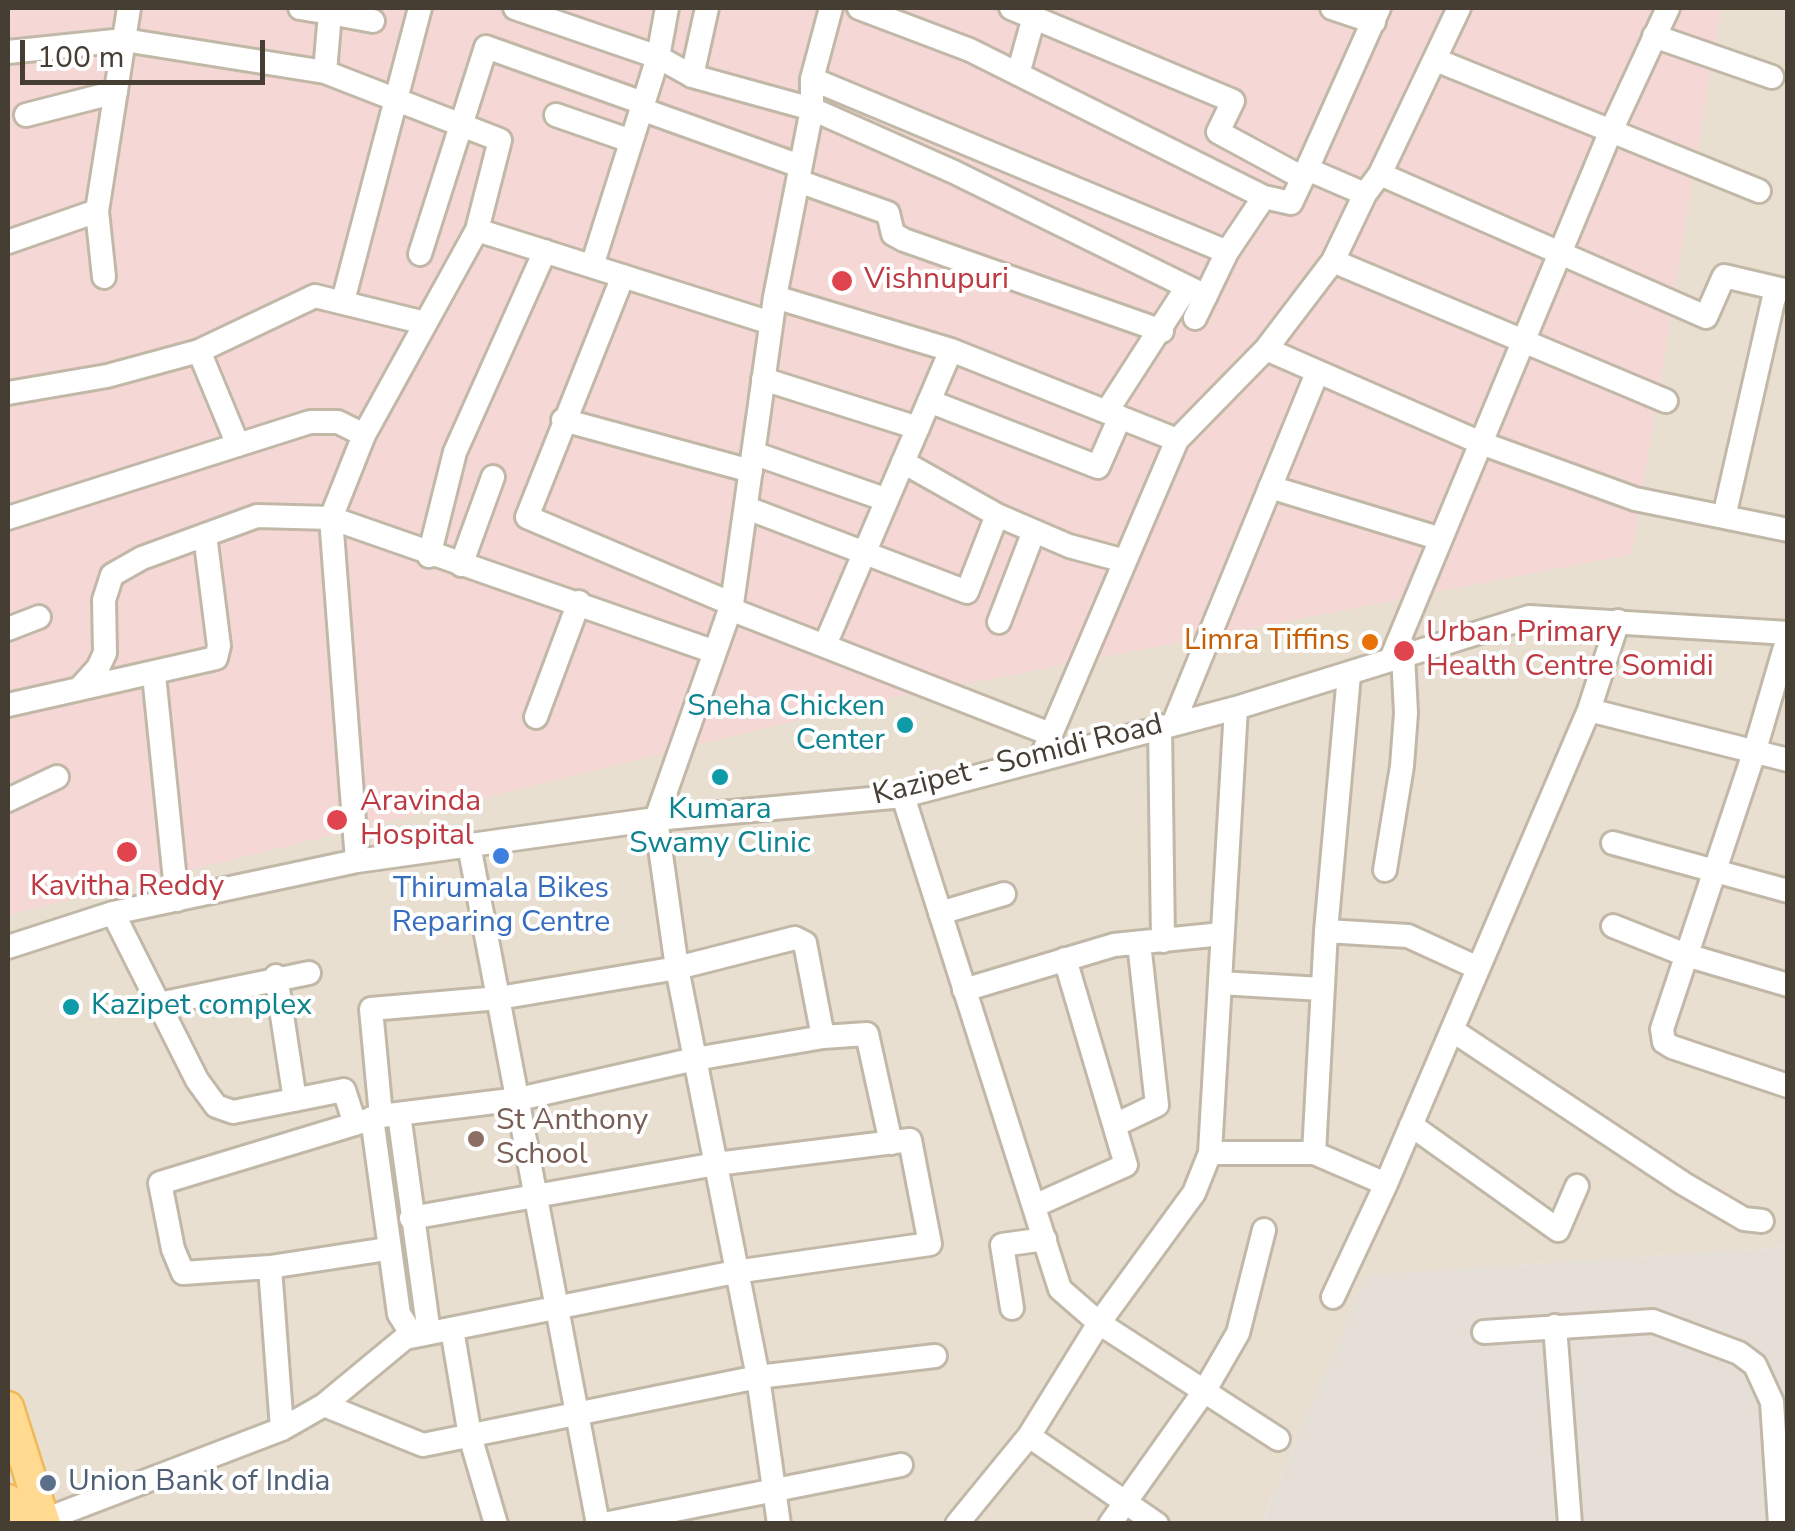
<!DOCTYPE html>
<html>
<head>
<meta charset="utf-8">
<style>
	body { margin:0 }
	#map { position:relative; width:1795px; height:1531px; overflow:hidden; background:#f3eee3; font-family:"Nunito Sans",sans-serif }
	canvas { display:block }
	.frame { position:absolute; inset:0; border:10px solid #463d33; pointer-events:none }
	.scale { position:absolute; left:20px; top:40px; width:245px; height:45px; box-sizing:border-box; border:5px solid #463d33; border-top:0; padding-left:12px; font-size:30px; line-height:35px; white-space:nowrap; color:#463d33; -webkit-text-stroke:8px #fff; paint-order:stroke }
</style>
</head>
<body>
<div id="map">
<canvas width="1795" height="1531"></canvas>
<div class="frame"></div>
<div class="scale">100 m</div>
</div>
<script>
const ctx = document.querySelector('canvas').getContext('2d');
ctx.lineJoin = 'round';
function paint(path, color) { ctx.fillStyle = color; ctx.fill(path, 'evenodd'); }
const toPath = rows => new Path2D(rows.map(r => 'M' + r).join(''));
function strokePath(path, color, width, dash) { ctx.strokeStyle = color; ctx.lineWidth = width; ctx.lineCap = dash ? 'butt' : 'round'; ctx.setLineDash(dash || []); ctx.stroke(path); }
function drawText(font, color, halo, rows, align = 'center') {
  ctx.font = font + ' "Nunito Sans",sans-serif'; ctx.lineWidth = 8; ctx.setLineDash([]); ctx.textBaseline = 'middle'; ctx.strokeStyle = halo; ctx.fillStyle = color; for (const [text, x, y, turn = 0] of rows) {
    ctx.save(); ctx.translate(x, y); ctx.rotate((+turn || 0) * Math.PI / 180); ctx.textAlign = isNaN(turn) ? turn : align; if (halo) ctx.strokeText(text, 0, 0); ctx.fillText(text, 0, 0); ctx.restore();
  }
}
paint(toPath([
	[8,8,1787,8,1787,1247,1368,1275,1261,1523,8,1524]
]), '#e8dfd1');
paint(toPath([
	[1787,1247,1787,1523,1261,1524,1367,1275]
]), '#e5dfd8');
paint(toPath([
	[8,8,1721,8,1632,554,868,703,8,915]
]), '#f5d8d5');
const minor = toPath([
	[300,8,330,13,325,72],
	[515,8,658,57,692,76,812,109,954,172,1206,296],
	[859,8,970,50,1264,197,1291,203,1307,169],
	[1011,8,1233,101,1218,132,1303,178],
	[1332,8,1374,22],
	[1379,8,1307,169,1365,194,1380,174,1459,8],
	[330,13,373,21],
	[1654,36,1772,77],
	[8,52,124,40,325,72,500,140,477,230],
	[1436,60,1759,191],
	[1018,74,1034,17],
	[692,76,707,8],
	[812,79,1227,252,1264,197],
	[641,109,800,166],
	[26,115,116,92],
	[556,115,628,140],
	[1380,174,1706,317,1724,276,1788,291],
	[798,181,888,213,893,234,904,240,1162,331],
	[8,242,97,211],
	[420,254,486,47,643,103],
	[1333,261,1666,401],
	[592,266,658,57,667,8],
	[623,276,527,517,732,604],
	[104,277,97,211,129,8],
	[775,297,951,350,1177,440],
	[343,301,420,8],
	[1195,318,1227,252],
	[1266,349,1481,443,1635,499,1788,530],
	[199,351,238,445],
	[763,379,918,428],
	[8,393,107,376,199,351,315,296,425,323],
	[929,401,1098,467,1120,417],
	[1107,411,1187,287],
	[563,420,751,471],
	[753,453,887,500],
	[903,462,997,515,1069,546,1125,561],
	[1270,487,1441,539],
	[747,508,967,592,997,515],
	[1724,517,1776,288],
	[8,518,310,422,338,422,364,435],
	[429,556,455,452,545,251],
	[461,565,493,477],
	[730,609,1050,734],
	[999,622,1034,531],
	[8,629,39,617],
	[1788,637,1754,753,1662,1029,1664,1042,1672,1047,1788,1086],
	[825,645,951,350],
	[1391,659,1610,133,1668,8],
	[154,675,177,900],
	[79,689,216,658,219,646,205,535],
	[8,705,79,689,98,668,105,653,104,600,112,575,142,558,257,516,331,518,712,651],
	[1589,710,1788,760],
	[536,717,579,602],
	[1174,722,1317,373],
	[1160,726,1163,941],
	[1040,760,1177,440,1266,349,1333,261,1365,194],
	[903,796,1060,1289,1099,1323,1278,1439],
	[8,800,57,777],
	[1613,843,1788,891],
	[469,845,598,1524],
	[357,861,331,518,364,435,477,230,771,323],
	[1385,870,1402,766,1406,713,1403,654],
	[113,913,197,1080,216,1106,233,1112,344,1090,355,1124],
	[940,913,1004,894],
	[1613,926,1686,955,1788,985],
	[1326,931,1408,936,1478,968],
	[8,947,113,913,357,861,656,819,903,796,1236,708,1529,617,1788,633],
	[276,976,295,1100],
	[1220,983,1322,989],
	[964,990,1114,945,1222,934],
	[159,1004,309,973],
	[1452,1030,1684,1184,1744,1219,1762,1221],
	[399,1114,429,1333],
	[381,1116,371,1009,499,998,677,968,795,938,805,943,823,1037],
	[372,1118,399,1314,413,1336],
	[1115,1125,1157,1105,1139,943],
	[1411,1125,1558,1230,1577,1186],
	[1210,1153,1314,1153,1386,1184],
	[1314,1153,1326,931,1349,675],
	[1034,1206,1126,1165,1065,959],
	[411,1218,716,1164,910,1140,930,1244,735,1272,405,1338,324,1405,423,1445,758,1377,935,1356],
	[387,1249,270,1267,183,1273,173,1249,160,1183,381,1116,519,1099,695,1059,823,1037,867,1034,891,1143],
	[270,1267,282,1429],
	[1333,1297,1386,1184,1589,710,1618,621],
	[1012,1308,1002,1245,1045,1239],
	[1555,1326,1570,1524],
	[452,1329,470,1436,496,1524],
	[1484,1332,1653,1321,1739,1353,1755,1365,1772,1402,1780,1524],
	[1029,1436,1157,1524],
	[44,1520,282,1429,324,1405],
	[604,1524,901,1465],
	[779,1524,758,1377,677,968,656,819,732,604,775,297,812,109,812,79,831,8],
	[957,1524,1029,1436,1099,1323,1194,1193,1210,1153,1236,708],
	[1110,1524,1205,1390,1238,1333,1264,1230]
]);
const major = toPath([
	[8,1407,45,1524],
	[8,1500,15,1524]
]);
strokePath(minor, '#c2b8a8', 28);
strokePath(major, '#eeb956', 35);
strokePath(minor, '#fff', 22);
strokePath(major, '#ffda90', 30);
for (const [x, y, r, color] of [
	[842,281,12,"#e0444e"],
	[1370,642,10,"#e8710a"],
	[1404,651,12,"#e0444e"],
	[905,725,10,"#0f9aa8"],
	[720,777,10,"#0f9aa8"],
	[337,820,12,"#e0444e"],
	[127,852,12,"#e0444e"],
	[501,856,10,"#3f7fe0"],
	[71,1007,10,"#0f9aa8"],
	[476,1139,10,"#8d6e63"],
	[48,1483,10,"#5c6f8a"]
]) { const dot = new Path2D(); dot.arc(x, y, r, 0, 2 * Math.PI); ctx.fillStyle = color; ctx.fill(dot); strokePath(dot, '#fff', 4); }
drawText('30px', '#be3a42', '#fff', [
	["Vishnupuri",864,281],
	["Urban Primary",1426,634],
	["Health Centre Somidi",1426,668],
	["Aravinda",360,803],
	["Hospital",360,837],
	["Kavitha Reddy",127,888,"center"]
], 'left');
drawText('30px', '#c56008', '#fff', [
	["Limra Tiffins",1350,642]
], 'right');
drawText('30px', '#0d838f', '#fff', [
	["Sneha Chicken",885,708],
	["Center",885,742],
	["Kumara",720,811,"center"],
	["Swamy Clinic",720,845,"center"],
	["Kazipet complex",91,1007,"left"]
], 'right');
drawText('30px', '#463d33', '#fff', [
	["Kazipet - Somidi Road",1018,761,-14]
]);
drawText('30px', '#366cbe', '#fff', [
	["Thirumala Bikes",501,890],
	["Reparing Centre",501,924]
]);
drawText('30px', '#785e54', '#fff', [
	["St Anthony",496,1122],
	["School",496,1156]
], 'left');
drawText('30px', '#4e5e75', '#fff', [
	["Union Bank of India",68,1483]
], 'left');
</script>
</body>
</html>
